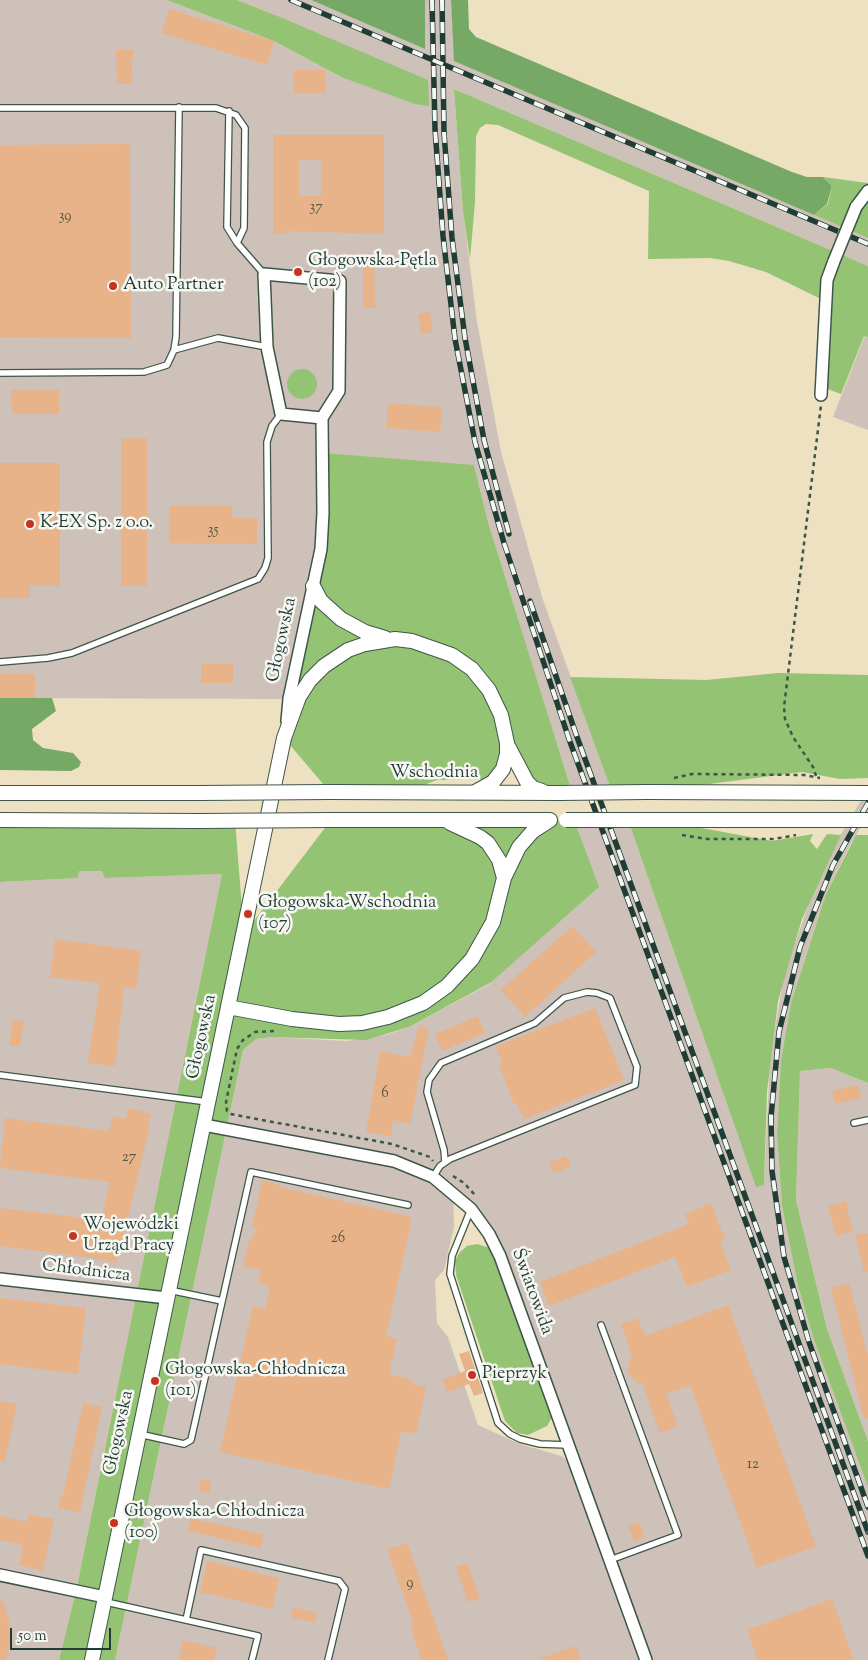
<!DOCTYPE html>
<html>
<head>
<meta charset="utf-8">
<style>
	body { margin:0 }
	#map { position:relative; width:868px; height:1660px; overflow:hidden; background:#ede1c1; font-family:"Sorts Mill Goudy",serif }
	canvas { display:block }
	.scale { position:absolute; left:10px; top:1628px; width:101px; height:22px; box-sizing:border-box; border:2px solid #1f3d34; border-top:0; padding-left:6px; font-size:15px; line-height:18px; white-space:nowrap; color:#1f3d34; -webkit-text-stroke:4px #f6f6f2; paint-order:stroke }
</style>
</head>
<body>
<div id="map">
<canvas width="868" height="1660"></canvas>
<div class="scale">50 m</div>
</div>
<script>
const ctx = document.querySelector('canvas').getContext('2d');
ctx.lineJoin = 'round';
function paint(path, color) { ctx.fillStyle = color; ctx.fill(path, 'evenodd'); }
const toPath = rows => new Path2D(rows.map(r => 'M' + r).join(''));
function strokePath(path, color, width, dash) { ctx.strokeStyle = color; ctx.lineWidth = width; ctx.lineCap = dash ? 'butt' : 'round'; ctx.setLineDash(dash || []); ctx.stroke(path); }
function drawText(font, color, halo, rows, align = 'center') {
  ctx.font = font + ' "Sorts Mill Goudy",serif'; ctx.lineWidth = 5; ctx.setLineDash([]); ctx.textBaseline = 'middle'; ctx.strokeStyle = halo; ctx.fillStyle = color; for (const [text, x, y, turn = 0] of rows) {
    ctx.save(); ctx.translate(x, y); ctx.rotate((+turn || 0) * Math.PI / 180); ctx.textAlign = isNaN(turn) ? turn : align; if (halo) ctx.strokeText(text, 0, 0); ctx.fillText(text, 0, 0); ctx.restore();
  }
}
paint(toPath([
	[0,0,167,0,274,41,341,77,275,15,237,0,311,0,425,49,425,0,451,0,455,61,868,238,868,266,454,89,463,212,477,322,501,452,542,597,612,792,572,792,488,522,474,465,323,513,289,699,0,698],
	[865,335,868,337,868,430,833,417],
	[868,789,868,815,850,845,826,894,791,1003,781,1060,777,1134,782,1206,798,1286,814,1340,868,1487,868,1660,115,1660,243,1050,256,1039,272,1037,347,1041,386,1035,409,1027,490,984,574,820,628,820,756,1186,764,1185,770,1058,784,975,814,889,838,839],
	[453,1193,500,1256,575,1466,561,1456,520,1444,478,1425,448,1337,437,1323,435,1280,444,1270,454,1227],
	[79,871,102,871,105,878,222,874,76,1591,59,1660,0,1660,0,882,78,878],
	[831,1068,868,1083,868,1441,827,1329,796,1200,800,1071]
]), '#cec1b9');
paint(toPath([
	[167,0,237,0,275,15,428,80,429,106,415,104,341,77,274,41],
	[454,89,868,266,868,337,864,336,841,394,822,387,827,302,766,272,729,261,710,258,648,259,649,191,498,125,486,124,480,128,476,136,475,202,470,259,463,212],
	[823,177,868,183,868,238,814,215,828,204,832,186],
	'287 384a15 15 0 1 1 30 0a15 15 0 1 1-30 0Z',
	[323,453,474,465,488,522,572,792,548,793,504,760,488,779,437,780,411,790,330,792,284,738,313,586],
	[778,673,868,675,868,778,840,779,802,772,647,792,612,792,570,677,706,680],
	[0,820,235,820,244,934,331,820,574,820,599,887,490,983,409,1027,366,1040,272,1037,256,1039,243,1050,115,1660,59,1660,76,1591,222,874,105,878,102,871,79,871,78,878,0,882],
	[628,820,658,820,772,841,813,834,810,841,817,849,827,834,841,835,802,919,778,1001,767,1092,764,1185,756,1187],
	[856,835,868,835,868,1083,831,1068,800,1071,796,1200,827,1329,868,1441,868,1487,814,1340,798,1286,782,1206,777,1134,781,1060,791,1003,826,894],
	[477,1244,497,1250,556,1411,547,1426,528,1435,517,1433,505,1421,456,1275,455,1260,460,1252,467,1246]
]), '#93c373');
paint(toPath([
	[311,0,425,0,425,49],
	[451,0,468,0,469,29,476,37,792,172,807,177,823,177,832,186,827,204,814,215,454,61],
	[0,698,52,698,56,711,32,729,33,740,43,748,73,753,81,762,79,767,71,771,0,770]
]), '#76a965');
paint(toPath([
	[169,9,274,41,267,65,162,33],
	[116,50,133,50,131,84,117,84],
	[294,70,325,70,326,93,294,93],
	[273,135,384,135,384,234,286,231,286,234,273,234],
	[299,160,322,160,321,196,299,196],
	[130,144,131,338,0,337,0,145],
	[363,257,374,257,375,308,363,308],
	[430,312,433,332,421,334,418,314],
	[11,390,59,390,59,414,12,414],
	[388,403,442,407,440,432,386,428],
	[147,438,147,586,121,586,121,439],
	[0,463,60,463,60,586,30,586,30,598,0,598],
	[170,506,232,506,232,518,257,518,257,544,169,543],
	[201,664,233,664,233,683,201,683],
	[0,674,35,674,35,698,0,698],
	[572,926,596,952,525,1017,501,990],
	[55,939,141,951,136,989,124,987,115,1066,88,1063,100,983,50,977],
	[595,1008,624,1080,524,1119,517,1103,514,1104,499,1065,502,1063,496,1046],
	[478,1016,485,1033,442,1051,435,1034],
	[13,1020,24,1021,20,1046,9,1045],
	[419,1026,429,1028,410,1124,393,1120,391,1136,366,1132,380,1051,410,1057],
	[858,1085,861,1098,835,1104,832,1091],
	[128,1108,151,1114,148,1124,150,1125,117,1263,93,1258,0,1246,0,1208,101,1220,110,1182,0,1168,5,1118,109,1131,113,1116,126,1119],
	[566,1156,571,1166,554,1173,549,1163],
	[262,1180,281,1185,280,1187,412,1217,386,1336,397,1339,389,1374,413,1380,412,1384,426,1387,416,1433,401,1432,389,1489,220,1452,253,1306,265,1309,270,1286,258,1283,261,1270,243,1266,248,1244,258,1228,252,1227],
	[846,1201,853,1232,836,1236,828,1206],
	[711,1203,725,1240,720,1242,731,1270,687,1287,675,1257,549,1306,540,1282,689,1224,685,1214],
	[868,1233,868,1271,864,1272,855,1235],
	[849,1283,868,1357,868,1418,864,1419,831,1288],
	[0,1298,86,1308,78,1374,0,1364],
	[728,1305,816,1546,757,1568,690,1385,666,1394,678,1426,660,1433,642,1382,638,1384,627,1371,632,1356,621,1324,638,1318,645,1336],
	[469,1351,483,1393,474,1396,469,1384,447,1392,443,1379,465,1371,459,1354],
	[0,1401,17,1404,5,1461,0,1461],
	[83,1403,102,1407,80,1512,58,1508,61,1495,63,1496],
	[201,1479,212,1482,209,1493,198,1490],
	[29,1514,54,1519,43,1571,19,1565,23,1545,0,1540,0,1516,27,1522],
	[191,1518,264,1535,261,1548,188,1531],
	[639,1522,645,1537,634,1541,628,1526],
	[407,1543,444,1648,449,1660,422,1660,410,1627,414,1625,387,1550],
	[207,1561,279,1578,272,1609,200,1592],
	[467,1563,480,1598,468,1602,456,1567],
	[832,1599,854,1660,758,1660,747,1630],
	[0,1601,3,1601,12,1632,6,1660,0,1660],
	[293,1607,317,1613,315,1623,291,1617],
	[183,1640,217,1648,214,1660,179,1660],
	[576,1646,581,1660,541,1660,541,1658]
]), '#e8b388');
const service = toPath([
	[0,108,216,108,236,115,245,128,244,228,237,243],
	[229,111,227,227,237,243,264,274],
	[174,350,218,338,267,347],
	[0,373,144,372,167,365,174,350,176,337,179,107],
	[0,662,48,658,72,653,258,579,265,568,268,558,267,442,272,426,281,414],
	[0,1075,208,1102],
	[854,1123,868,1120],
	[433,1177,440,1166,450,1159,635,1085,637,1067,610,998,597,993,587,992,564,998,535,1023,441,1063,429,1080,427,1092,444,1150,445,1162],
	[471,1209,452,1256,450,1274,498,1423,510,1434,520,1439,540,1444,568,1445],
	[169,1290,222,1301],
	[601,1325,678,1535,610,1560],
	[139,1434,184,1444,191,1440,251,1172,408,1205],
	[106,1602,186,1620,201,1550,339,1581,345,1589,328,1660],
	[186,1620,258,1636,252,1660]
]);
const minor = toPath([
	[856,207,868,191],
	[821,395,827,280,834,261],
	[287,721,289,699,321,549,323,513,322,418,339,391,340,281,264,274,267,347,281,414,322,418],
	[204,1125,394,1161,433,1177,471,1209,489,1234,500,1256,646,1660],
	[0,1279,167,1298],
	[0,1575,105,1597]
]);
const tertiary = toPath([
	[313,586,321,601,341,619,365,632,385,638],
	[508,746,527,782,533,788,542,791],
	[330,792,559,793],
	[647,792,868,793],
	[0,793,199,793],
	[0,820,199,821],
	[331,820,550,820],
	[658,820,843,820],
	[450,823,480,837,488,843,499,860,504,878],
	[228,1007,292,1019,339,1024,362,1023,388,1017,423,1003,447,986,472,959,493,922,504,878,519,847,533,831,550,820],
	[92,1660,284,738,299,697,310,680,324,666,348,650,365,644,395,639,412,641,452,655,472,669,489,690,501,715,507,743,507,754,503,769,493,782,475,792]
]);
strokePath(service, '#3e5649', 8);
strokePath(minor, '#3e5649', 14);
strokePath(tertiary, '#3e5649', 16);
strokePath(toPath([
	[816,776,813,767,793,737,785,719,784,707,821,405],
	[674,778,692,774,804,775,820,778],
	[682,835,707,839,774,839,796,835],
	[274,1031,255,1032,243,1040,237,1049,226,1102,227,1111,231,1114,262,1120,392,1144,430,1157,433,1161],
	[453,1176,464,1183,475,1195]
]), '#3e5649', 2.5, [4, 4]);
strokePath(service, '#fff', 5.5);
strokePath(minor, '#fff', 11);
strokePath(tertiary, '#fff', 14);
const rail = toPath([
	[291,0,868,244],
	[432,0,435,129,443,236,455,339,475,442,504,543,569,739,868,1556],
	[442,0,444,133,452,238,465,338,484,440,509,534],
	[530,601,577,737,868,1532],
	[868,803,833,865,800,947,779,1032,771,1117,772,1171,784,1257,809,1342,868,1507]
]);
strokePath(rail, '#1f3d34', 5.5);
strokePath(rail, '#f6f6f2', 4, [11]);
const minorBridge = toPath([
	[834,261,856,207]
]);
const tertiaryBridge = toPath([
	[199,793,330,792],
	[559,793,647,792],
	[566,820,658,820],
	[843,820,868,820],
	[199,821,331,820]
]);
strokePath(minorBridge, '#3e5649', 14, []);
strokePath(tertiaryBridge, '#3e5649', 16, []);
strokePath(minorBridge, '#fff', 11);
strokePath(tertiaryBridge, '#fff', 14);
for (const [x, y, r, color] of [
	[298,272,5,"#c8321e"],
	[113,286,5,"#c8321e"],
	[30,524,5,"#c8321e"],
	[248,914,5,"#c8321e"],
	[73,1236,5,"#c8321e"],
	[472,1375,5,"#c8321e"],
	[155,1381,5,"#c8321e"],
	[114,1523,5,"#c8321e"]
]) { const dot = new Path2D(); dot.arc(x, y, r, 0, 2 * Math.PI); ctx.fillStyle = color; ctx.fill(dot); strokePath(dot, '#f6f6f2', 2); }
drawText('15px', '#515a49', null, [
	["37",316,208],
	["39",65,217],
	["35",213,531],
	["6",385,1094],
	["27",129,1158],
	["26",338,1239],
	["12",753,1465],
	["9",410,1584]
]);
drawText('18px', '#1f3d34', '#f6f6f2', [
	["Głogowska-Pętla",308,262],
	["(102)",308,283],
	["Auto Partner",123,286],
	["K-EX Sp. z o.o.",40,524],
	["Głogowska-Wschodnia",258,904],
	["(107)",258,925],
	["Wojewódzki",83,1226],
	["Urząd Pracy",83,1247],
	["Głogowska-Chłodnicza",165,1371],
	["(101)",165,1392],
	["Pieprzyk",482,1375],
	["Głogowska-Chłodnicza",124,1513],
	["(100)",124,1534]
], 'left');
drawText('18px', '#1f3d34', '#f6f6f2', [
	["Głogowska",283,640,-78],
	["Wschodnia",434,774],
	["Głogowska",203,1037,-78],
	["Chłodnicza",86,1272,7],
	["Światowida",531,1292,70],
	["Głogowska",120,1433,-78]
]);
</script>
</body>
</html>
